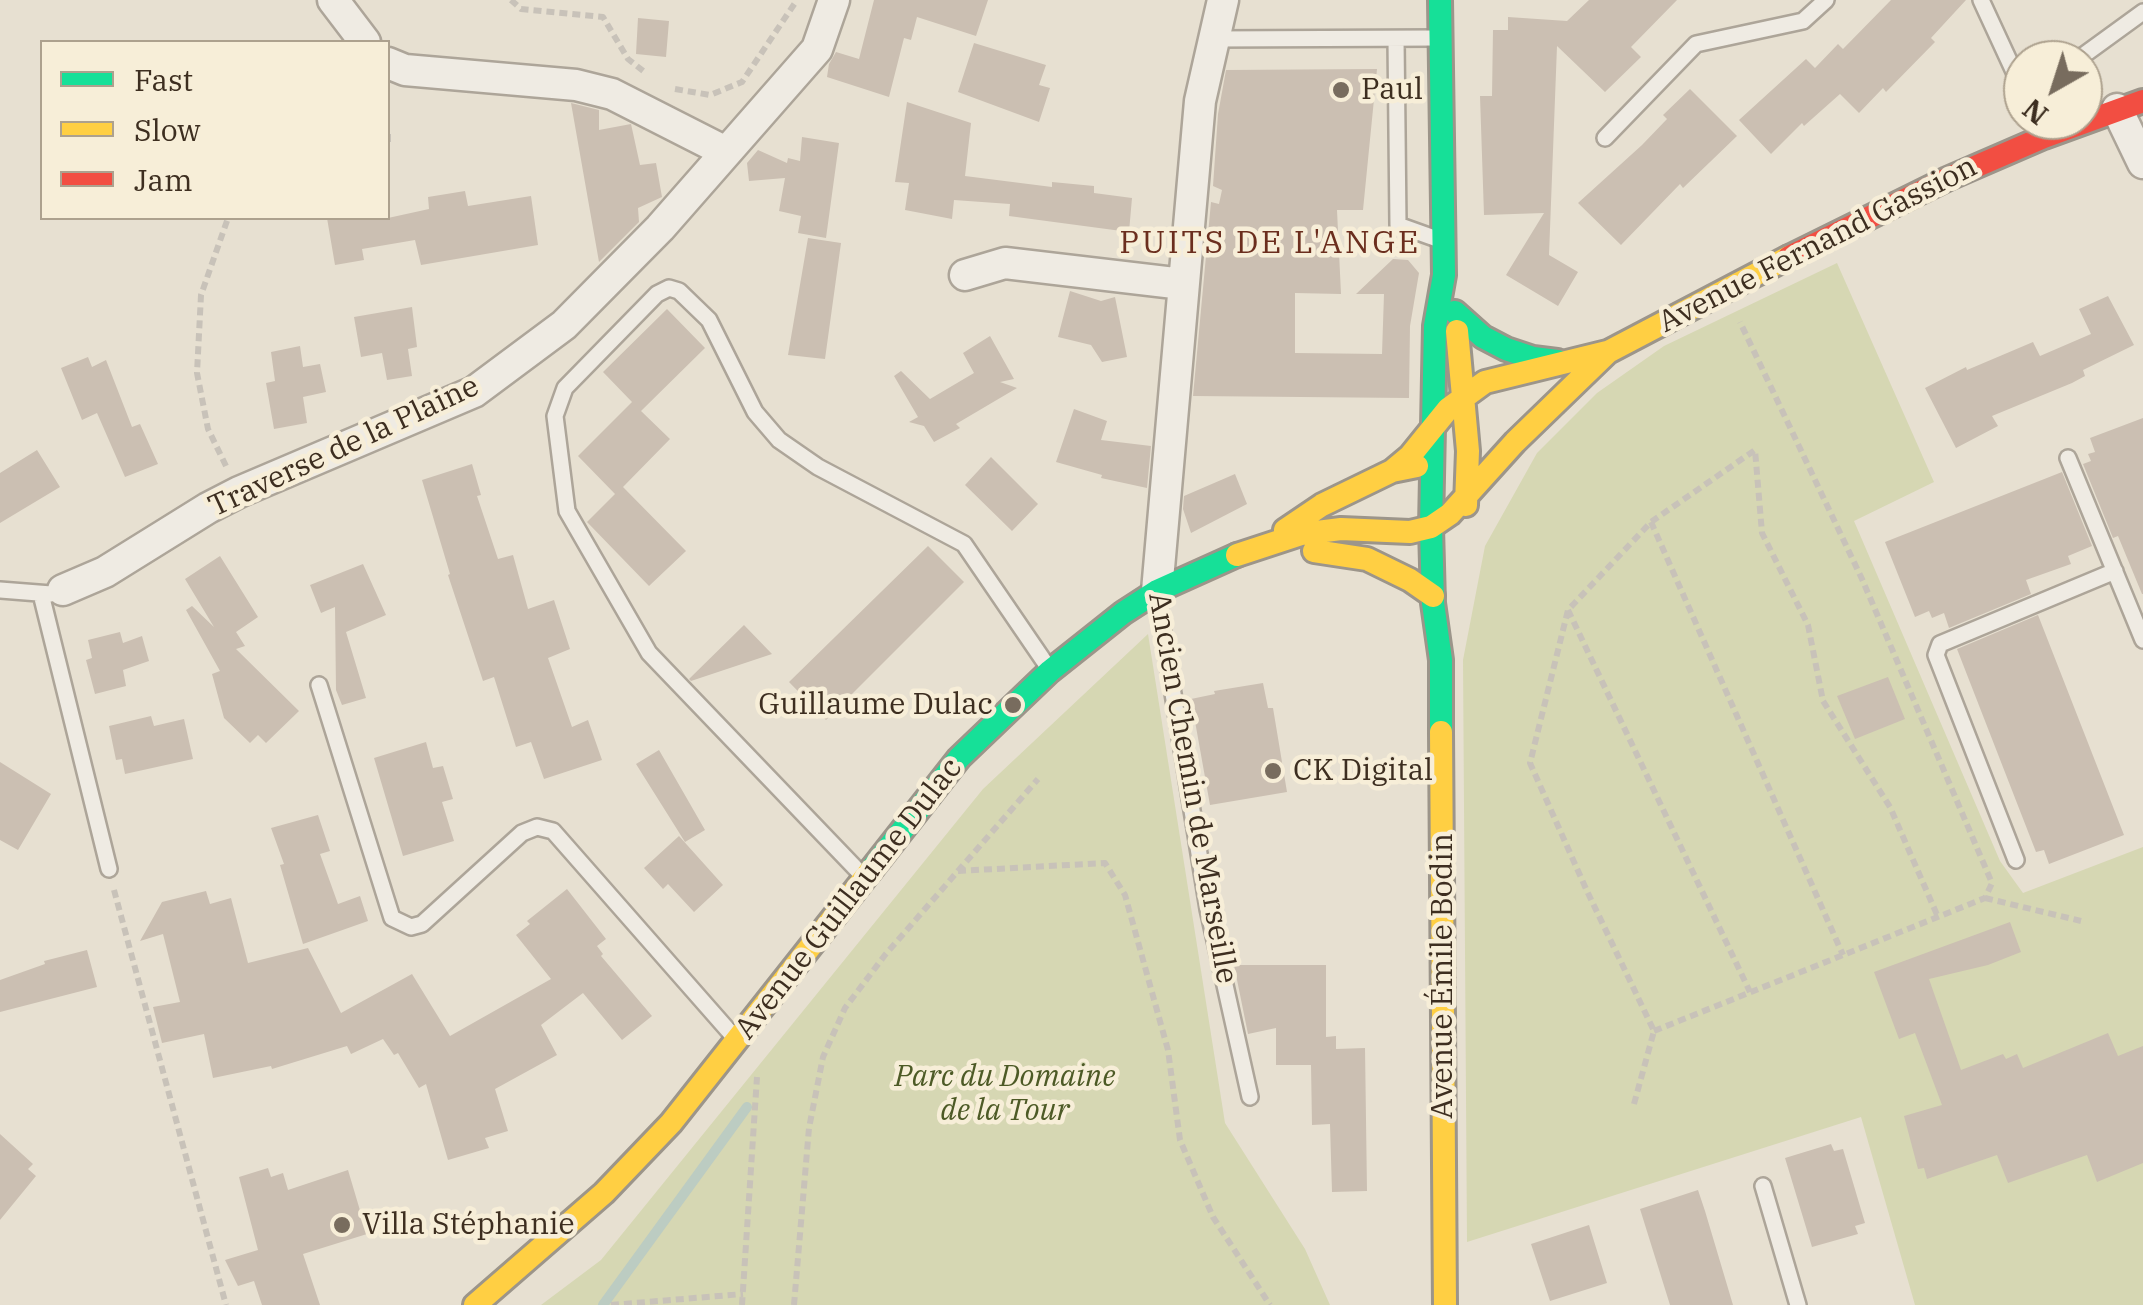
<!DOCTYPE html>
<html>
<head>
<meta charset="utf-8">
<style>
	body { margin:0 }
	#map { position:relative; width:2143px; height:1305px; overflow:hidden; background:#e7e0d1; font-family:"IBM Plex Serif",serif }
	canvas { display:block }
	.legend { position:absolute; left:40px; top:40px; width:350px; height:180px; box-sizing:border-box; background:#f7eed8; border:2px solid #ada18e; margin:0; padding:12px 18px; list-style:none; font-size:30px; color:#3d2e20 }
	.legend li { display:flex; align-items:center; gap:20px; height:50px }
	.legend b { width:50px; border:2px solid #ada18e }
	.north { position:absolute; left:2003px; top:40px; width:100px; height:100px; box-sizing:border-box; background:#f7eed8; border:2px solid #ada18e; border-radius:50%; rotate:219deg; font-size:28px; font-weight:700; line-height:40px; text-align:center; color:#3d2e20 }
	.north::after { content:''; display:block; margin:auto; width:35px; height:45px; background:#786c5e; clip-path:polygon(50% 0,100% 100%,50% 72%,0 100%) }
</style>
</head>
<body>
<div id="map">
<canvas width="2143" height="1305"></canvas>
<ul class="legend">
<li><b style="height:12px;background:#16e098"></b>Fast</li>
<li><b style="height:12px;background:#ffcf43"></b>Slow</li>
<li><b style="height:12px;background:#f24e42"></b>Jam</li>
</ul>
<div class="north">N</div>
</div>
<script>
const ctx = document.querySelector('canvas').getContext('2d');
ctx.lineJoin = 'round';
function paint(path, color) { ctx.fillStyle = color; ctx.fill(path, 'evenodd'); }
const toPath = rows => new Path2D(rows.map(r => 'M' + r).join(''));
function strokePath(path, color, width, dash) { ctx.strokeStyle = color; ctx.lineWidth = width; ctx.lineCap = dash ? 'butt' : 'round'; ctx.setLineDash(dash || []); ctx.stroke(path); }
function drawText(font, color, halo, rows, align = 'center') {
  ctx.font = font + ' "IBM Plex Serif",serif'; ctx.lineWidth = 9; ctx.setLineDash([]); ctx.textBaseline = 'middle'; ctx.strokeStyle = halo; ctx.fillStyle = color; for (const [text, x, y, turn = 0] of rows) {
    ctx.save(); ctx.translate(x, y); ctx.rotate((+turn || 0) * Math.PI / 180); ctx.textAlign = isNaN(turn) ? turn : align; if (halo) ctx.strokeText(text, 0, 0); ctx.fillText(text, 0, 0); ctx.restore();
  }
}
paint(toPath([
	[1837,263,1934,482,1854,521,2000,861,2023,893,2143,847,2143,1305,1915,1305,1861,1117,1467,1242,1463,660,1485,546,1537,453,1597,393,1664,346],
	[1148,634,1225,1123,1305,1249,1330,1305,541,1305,601,1260,983,789]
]), '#d6d7b3');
strokePath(toPath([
	[603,1305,747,1107]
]), '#bcccc2', 10);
paint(toPath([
	[874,0,988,0,976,36,917,17,911,40,904,38,889,97,827,77,829,64,836,52,859,59],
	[1589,0,1677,0,1631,47,1641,57,1605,92,1557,46,1549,255,1578,272,1558,306,1506,275,1544,213,1484,215,1480,96,1492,96,1493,30,1508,30,1508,17,1567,21],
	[1891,0,1966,0,1931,38,1935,42,1886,92,1883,88,1859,113,1840,94,1804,126,1802,123,1771,154,1739,120,1806,59,1815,68,1838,44,1843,49],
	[638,18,669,21,666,57,636,54],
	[974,43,1046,65,1039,85,1050,88,1039,122,958,92],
	[1377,69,1363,210,1337,210,1341,294,1295,293,1295,353,1382,354,1384,294,1356,294,1393,259,1408,260,1419,273,1410,326,1409,398,1193,396,1211,202,1219,204,1222,190,1213,186,1218,114,1226,70],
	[1690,89,1737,136,1683,188,1680,184,1621,245,1578,203,1642,145,1667,119,1663,115],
	[907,102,971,123,965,176,1052,187,1052,182,1094,186,1094,193,1132,198,1129,232,1009,216,1010,204,954,200,952,219,905,210,909,183,895,182],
	[571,103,599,110,599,130,631,124,640,165,656,163,662,197,638,208,639,222,599,262],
	[802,137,839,143,826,238,798,233,801,216,779,211,785,178,749,181,747,163,758,150,787,163,788,158,800,161],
	[465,191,468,206,531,196,538,245,421,265,415,240,362,249,364,260,335,265,327,218,388,218,429,209,428,197],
	[808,238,841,243,825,359,788,355],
	[1070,291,1101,301,1115,297,1127,357,1102,362,1091,345,1058,337],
	[2108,296,2134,345,2083,370,2085,376,2072,383,1992,416,1998,426,1956,448,1925,388,1966,367,1967,370,2033,342,2040,356,2091,334,2079,309],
	[412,307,417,347,408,349,412,376,387,380,382,353,361,357,354,317],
	[667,309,705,348,641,411,670,439,623,487,686,551,649,586,587,522,615,494,578,456,632,402,603,372],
	[990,336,1014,379,1000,382,1017,388,956,424,960,428,934,442,924,426,909,422,918,417,894,376,901,371,930,399,974,373,963,353],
	[300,346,303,367,320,364,326,392,303,397,307,423,274,429,266,383,275,381,271,352],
	[88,357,92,367,106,360,132,427,140,424,158,464,125,477,97,413,82,420,61,368],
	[1074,409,1107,421,1101,440,1151,446,1147,488,1101,478,1102,475,1056,462],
	[2143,418,2143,594,2142,594,2118,536,2113,538,2083,464,2091,461,2088,454,2095,452,2090,438],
	[37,450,60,487,0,523,0,473],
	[991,457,1038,504,1012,531,965,485],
	[472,464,481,495,477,496,498,559,513,555,528,609,554,600,570,649,548,658,572,727,588,720,602,760,544,779,531,742,516,747,494,677,483,681,448,575,450,574,422,480],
	[2062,472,2092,546,2068,556,2071,564,2026,580,2031,594,1949,628,1944,613,1932,618,1929,611,1915,617,1885,542],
	[1235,474,1247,504,1191,533,1183,509,1184,496],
	[928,546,964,582,826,720,789,682],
	[220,556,258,617,236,632,245,646,236,649,299,711,266,743,258,735,250,743,224,718,212,674,220,671,186,610,192,606,214,627,185,579],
	[363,564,386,615,346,632,366,698,342,705,336,690,335,607,321,613,310,585],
	[2038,615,2124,835,2049,864,2044,850,2036,852,1957,649],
	[744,625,772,654,691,681,689,679],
	[120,632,123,643,142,636,149,661,123,670,126,686,95,694,86,660,92,658,88,640],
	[1888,677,1905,719,1855,739,1837,696],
	[1263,683,1268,708,1273,708,1287,792,1210,805,1191,699,1215,694,1214,691],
	[151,716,154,726,184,719,193,759,125,774,122,759,116,760,109,726],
	[426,742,433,768,443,766,453,799,442,802,454,841,403,856,374,758],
	[659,750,705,830,685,842,636,764],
	[0,762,51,794,18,850,0,840],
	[318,815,330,851,320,854,338,904,360,896,368,921,303,944,280,865,284,864,271,828],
	[679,836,723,885,694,912,668,884,663,889,644,868],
	[567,889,606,939,597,946,603,954,601,956,652,1016,622,1040,583,993,541,1025,557,1055,495,1089,508,1131,485,1138,489,1148,448,1160,426,1084,419,1088,398,1053,394,1055,383,1039,351,1054,347,1046,272,1069,271,1066,213,1078,204,1034,162,1043,153,1007,180,1002,163,934,140,941,162,902,206,891,210,904,231,898,248,963,308,948,341,1013,412,974,450,1036,551,979,516,935,530,924,527,921],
	[2010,922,2021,952,1988,965,1929,979,1961,1070,2003,1054,2006,1059,2017,1054,2023,1068,2108,1033,2118,1056,2143,1046,2143,1163,2097,1182,2087,1155,2008,1183,1997,1155,1927,1179,1924,1168,1918,1169,1904,1116,1942,1105,1915,1033,1899,1039,1874,972],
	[87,950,97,987,0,1012,0,980,45,964,44,961],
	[1234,965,1326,965,1326,1037,1336,1036,1336,1049,1365,1048,1367,1191,1332,1192,1330,1124,1312,1125,1311,1065,1276,1065,1276,1028,1248,1034],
	[0,1134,33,1164,28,1169,36,1176,0,1220],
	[1831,1144,1834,1151,1843,1149,1865,1223,1855,1226,1858,1234,1812,1247,1785,1158],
	[268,1168,271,1177,283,1173,288,1190,348,1170,367,1234,303,1254,320,1305,262,1305,254,1281,238,1286,225,1260,258,1250,239,1177],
	[1698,1190,1705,1211,1733,1305,1670,1305,1640,1209],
	[1589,1225,1607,1283,1550,1301,1531,1244]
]), '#cbbfb2');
const lane = toPath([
	[1981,0,2023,91],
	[1213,39,1436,38],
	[1396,39,1398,225,1440,240],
	[2077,60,2143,12],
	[1605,138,1696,44,1803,21,1826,0],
	[2068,458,2143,640],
	[0,590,51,594],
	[41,594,109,869],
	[1157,595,1208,909,1250,1097],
	[319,685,392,918,411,927,422,924,522,833,537,827,553,831,734,1037],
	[2016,860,1936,655,1940,644,2115,571],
	[863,876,649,653,567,511,555,416,565,388,657,294,669,288,679,291,709,320,755,412,779,440,818,467,964,544,1048,667],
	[1763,1186,1798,1305]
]);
const street = toPath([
	[333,0,365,42],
	[388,63,405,70,576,85,612,94,726,152],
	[2117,109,2143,163],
	[965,275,1005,263,1183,284],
	[63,590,105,572,208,508,239,492,474,392,564,325,660,228,817,49,834,0],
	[1157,591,1200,101,1223,0]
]);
const fast = toPath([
	[1440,0,1444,275,1435,326,1431,527,1433,603,1441,660,1441,732],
	[1455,312,1483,337,1506,349,1533,358,1557,361],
	[871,870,959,758,1050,671,1123,613,1157,591,1237,555]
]);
const slow = toPath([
	[1457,331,1468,451,1466,505],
	[1392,471,1410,456,1448,409,1485,382,1607,352],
	[1285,530,1322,505,1392,471,1417,466],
	[1314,551,1367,559,1410,580,1433,596],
	[1237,555,1301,534,1341,529,1410,532,1431,527,1450,514,1515,442,1608,352,1789,257],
	[1441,732,1445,1305],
	[475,1305,604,1193,671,1123,871,870]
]);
const jam = toPath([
	[1789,257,1947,179,2044,137,2143,101]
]);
strokePath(lane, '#ada599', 20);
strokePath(street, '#ada599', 35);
strokePath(fast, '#9c958a', 28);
strokePath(slow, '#9c958a', 28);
strokePath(jam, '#9c958a', 28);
strokePath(toPath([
	[511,0,521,9,603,17,628,59,647,74],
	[675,89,710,95,742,82,797,0],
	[388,134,388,142],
	[226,466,208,429,197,373,201,295,228,218],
	[1651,522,1843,955],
	[1568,610,1750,992],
	[958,871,1105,863,1125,895,1168,1050,1180,1140,1213,1217,1270,1305],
	[114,890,226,1305],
	[1985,898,2081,921],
	[1654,1031,1985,898,1992,883,1862,579,1740,322],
	[1634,1104,1654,1031,1587,891,1530,763,1568,610,1651,522,1755,450,1762,533,1808,625,1823,701,1890,807,1938,917],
	[611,1305,743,1294],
	[742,1305,757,1077],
	[794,1305,809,1128,823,1057,845,1008,885,955,1038,779]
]), '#c8c2b9', 6, [8, 5]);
strokePath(lane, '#efebe3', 15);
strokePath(street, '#efebe3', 30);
strokePath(fast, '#16e098', 22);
strokePath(slow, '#ffcf43', 22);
strokePath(jam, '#f24e42', 22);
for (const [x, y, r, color] of [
	[1341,90,10,"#786c5e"],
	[1013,705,10,"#786c5e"],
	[1273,771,10,"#786c5e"],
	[342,1225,10,"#786c5e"]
]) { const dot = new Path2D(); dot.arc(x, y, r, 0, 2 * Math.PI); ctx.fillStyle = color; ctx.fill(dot); strokePath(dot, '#f7eed8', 4); }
drawText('30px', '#3d2e20', '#f7eed8', [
	["Paul",1361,90],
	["Guillaume Dulac",993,705,"right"],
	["CK Digital",1293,771],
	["Villa Stéphanie",362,1225]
], 'left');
drawText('30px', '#3d2e20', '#f7eed8', [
	["Avenue Fernand Gassion",1818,245,-27],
	["Traverse de la Plaine",344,447,-25],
	["Ancien Chemin de Marseille",1192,788,80],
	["Avenue Guillaume Dulac",849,899,-52],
	["Avenue Émile Bodin",1443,976,-90]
]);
drawText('italic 30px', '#4d5a26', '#f7eed8', [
	["Parc du Domaine",1005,1077],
	["de la Tour",1005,1111]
]);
ctx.letterSpacing = '2.5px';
drawText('32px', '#6b2e1e', '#f7eed8', [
	["PUITS DE L'ANGE",1270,244]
]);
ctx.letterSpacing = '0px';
</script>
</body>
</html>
